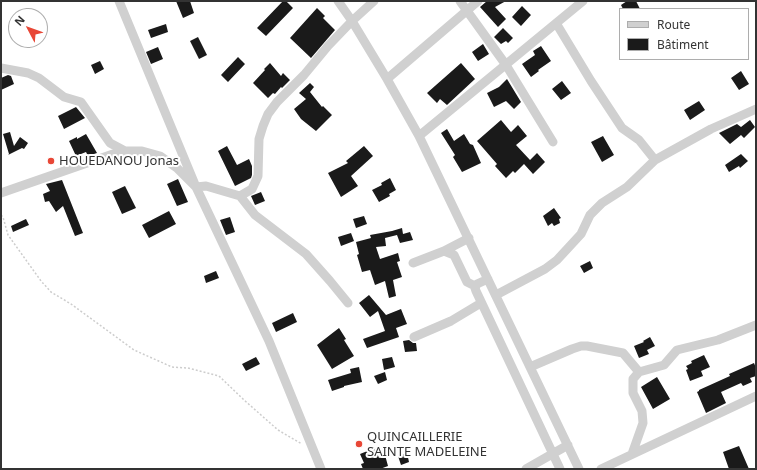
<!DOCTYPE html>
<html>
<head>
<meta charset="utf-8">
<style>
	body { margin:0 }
	#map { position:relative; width:757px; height:470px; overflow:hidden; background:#fff; font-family:"Noto Sans",sans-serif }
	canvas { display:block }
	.frame { position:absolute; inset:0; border:2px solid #333; pointer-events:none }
	.legend { position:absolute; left:619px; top:8px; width:130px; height:52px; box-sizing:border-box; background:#fff; border:1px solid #adadad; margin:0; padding:5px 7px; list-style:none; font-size:12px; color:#333 }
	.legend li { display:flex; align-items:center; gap:8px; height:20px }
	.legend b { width:20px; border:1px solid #adadad }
	.north { position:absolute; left:8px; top:8px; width:40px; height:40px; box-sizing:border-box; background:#fff; border:1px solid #adadad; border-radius:50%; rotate:311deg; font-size:11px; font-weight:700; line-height:16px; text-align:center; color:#333 }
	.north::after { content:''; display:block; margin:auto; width:14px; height:18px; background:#e84736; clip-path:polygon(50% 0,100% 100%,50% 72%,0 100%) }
</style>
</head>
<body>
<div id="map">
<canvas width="757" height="470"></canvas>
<div class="frame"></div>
<ul class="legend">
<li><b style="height:5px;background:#d0d0d0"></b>Route</li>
<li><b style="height:11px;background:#1a1a1a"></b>Bâtiment</li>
</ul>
<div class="north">N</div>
</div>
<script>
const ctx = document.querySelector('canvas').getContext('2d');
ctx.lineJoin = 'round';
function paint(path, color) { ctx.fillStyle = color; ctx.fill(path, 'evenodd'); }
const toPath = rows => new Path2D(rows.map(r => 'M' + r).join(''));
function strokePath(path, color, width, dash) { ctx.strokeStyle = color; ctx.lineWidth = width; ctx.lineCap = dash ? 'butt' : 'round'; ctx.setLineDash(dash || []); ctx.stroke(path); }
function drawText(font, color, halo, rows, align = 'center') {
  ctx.font = font + ' "Noto Sans",sans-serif'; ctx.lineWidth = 4; ctx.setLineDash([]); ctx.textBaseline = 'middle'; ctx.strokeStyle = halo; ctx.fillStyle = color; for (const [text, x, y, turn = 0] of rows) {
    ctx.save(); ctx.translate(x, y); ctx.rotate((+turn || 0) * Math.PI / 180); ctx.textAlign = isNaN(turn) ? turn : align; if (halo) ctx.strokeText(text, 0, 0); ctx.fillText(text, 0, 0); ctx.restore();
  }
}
paint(toPath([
	[176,1,190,1,194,13,183,18],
	[283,1,286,1,293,8,266,36,257,28],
	[487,1,506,1,495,7,506,19,498,27,480,7],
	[627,1,636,1,640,9,623,9,621,5],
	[522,6,531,15,521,26,512,17],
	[317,8,325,16,323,18,335,30,311,58,290,38],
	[166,24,168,32,151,38,148,30],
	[503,28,513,38,508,43,506,41,501,44,494,37],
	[198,37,207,55,199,59,190,41],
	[483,44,489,54,478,61,472,52],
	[541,46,551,61,538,70,539,71,531,77,522,64,535,55,533,51],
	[158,47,163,59,151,64,146,52],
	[238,57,245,64,228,82,221,75],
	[100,61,104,69,95,74,91,65],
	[270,63,281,76,283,73,290,80,282,88,281,87,275,94,273,93,268,98,253,83,265,70,264,69],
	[461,63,475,79,447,105,440,99,437,103,427,93],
	[741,71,749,84,739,90,731,78],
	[8,75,11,76,14,84,1,90,1,78],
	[507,79,521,102,514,109,506,101,494,107,487,93,499,87],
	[562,81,571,93,561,100,552,89],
	[310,83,314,87,310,92,322,107,323,106,332,115,316,131,301,119,294,109,306,99,299,93],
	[699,101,705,110,690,120,684,110],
	[76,107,85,118,64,129,58,116],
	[501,120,511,132,518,125,527,136,516,145,530,160,537,153,545,162,533,174,524,164,515,173,513,171,506,178,495,166,497,164,477,141],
	[750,120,755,127,744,138,741,135,730,144,719,133,737,124,741,127],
	[447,129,454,141,464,134,470,144,473,145,481,163,462,172,453,157,455,155,441,133],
	[10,132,14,146,20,137,28,143,24,149,22,148,8,155,9,154,3,134],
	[86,134,97,153,88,156,86,152,76,156,69,141,77,137,77,139],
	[603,136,614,155,602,162,591,142],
	[227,146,237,165,249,159,252,166,252,175,251,178,235,186,218,151],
	[364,146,373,156,351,176,358,186,341,197,328,173,348,163,346,161],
	[741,154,748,161,740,168,739,166,729,172,725,165],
	[390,178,396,190,389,194,390,196,379,202,372,190,382,185,381,183],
	[178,179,188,202,177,206,167,184],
	[62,180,83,233,75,236,63,206,56,212,49,201,45,202,43,194,50,191,46,184],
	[125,186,136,208,122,214,112,192],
	[261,192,265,201,255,205,251,196],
	[554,208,561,218,559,219,560,223,554,226,552,223,548,226,543,216],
	[169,211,176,224,149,238,142,225],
	[364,216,367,224,356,228,353,219],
	[230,217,235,232,226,235,220,220],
	[26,219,29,225,13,232,11,226],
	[402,228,403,234,410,232,413,240,400,243,397,235,385,238,386,246,376,247,380,259,398,253,400,261,397,262,402,277,393,280,396,296,389,298,385,281,375,285,370,270,362,272,357,255,359,254,356,242,371,238,370,235,392,231],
	[351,233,354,241,341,246,338,237],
	[590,261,593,268,584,273,580,266],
	[216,271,219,278,206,283,204,276],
	[369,295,386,315,401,309,407,324,396,328,399,337,367,348,363,339,385,331,378,311,370,317,359,303],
	[293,313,297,322,276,332,272,323],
	[339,328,346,339,344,340,354,356,332,369,317,345],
	[650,337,655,346,647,350,649,354,639,358,634,346,644,342,643,341],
	[409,340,413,343,416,343,417,351,405,352,403,341],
	[704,355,710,367,701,371,703,376,690,381,686,370,688,369,686,366,692,363,691,361],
	[256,357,260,364,246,371,242,364],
	[392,357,395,367,384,370,382,359],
	[754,363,756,368,756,376,750,378,752,382,743,386,741,383,721,392,726,403,706,413,697,392,699,391,699,390,730,376,729,374],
	[359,367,362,382,344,386,344,387,332,391,328,380,351,373,350,369],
	[385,372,387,380,378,384,374,376],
	[657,377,670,399,653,409,641,387],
	[739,446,749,469,729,469,723,452],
	[375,448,379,458,385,455,388,466,380,469,363,469,361,464,364,463,360,454],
	[407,453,409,462,401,465,398,456]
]), '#1a1a1a');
strokePath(toPath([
	[1,215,3,217,8,235,41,281,51,292,71,304,134,350,172,367,188,368,219,376,244,400,278,430,302,444]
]), '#cdcdcd', 1.5, [2, 2]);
strokePath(toPath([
	[119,1,196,187,269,341,321,469],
	[338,1,352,21,387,79,419,136,579,469],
	[460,1,506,65,553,142],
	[556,23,591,81,622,128,639,140,655,160],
	[1,68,28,73,39,78,64,97,81,102,110,143,125,151],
	[387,79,478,1],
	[419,136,583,1],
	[1,193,113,154,125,151,142,151,160,156,177,168,196,187,206,186,240,196,255,215,306,254,330,281,348,303],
	[240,196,252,189,258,176,259,139,263,126,268,114,277,102,304,75,328,46,352,21,374,1],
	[444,251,469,238],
	[413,263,444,251,454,255,467,282,475,286],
	[488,279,477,284,475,288,476,291,560,469],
	[496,295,545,269,557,260,581,234,590,215,602,203,627,187,655,160,711,129,756,109],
	[414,337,451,321,481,303],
	[530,367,572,349,581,346,587,346,623,353,639,372,664,365,677,350,718,340,756,325],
	[632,454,643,423,642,411,633,393,633,379,639,372],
	[526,469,568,445],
	[601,469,756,396]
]), '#d0d0d0', 9);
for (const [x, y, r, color] of [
	[51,161,4,"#e84736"],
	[359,444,4,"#e84736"]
]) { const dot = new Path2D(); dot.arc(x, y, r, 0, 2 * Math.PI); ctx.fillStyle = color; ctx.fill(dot); strokePath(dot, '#fff', 1.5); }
drawText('13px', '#333', '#fff', [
	["HOUEDANOU Jonas",59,161],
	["QUINCAILLERIE",367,437],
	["SAINTE MADELEINE",367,452]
], 'left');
</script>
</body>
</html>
